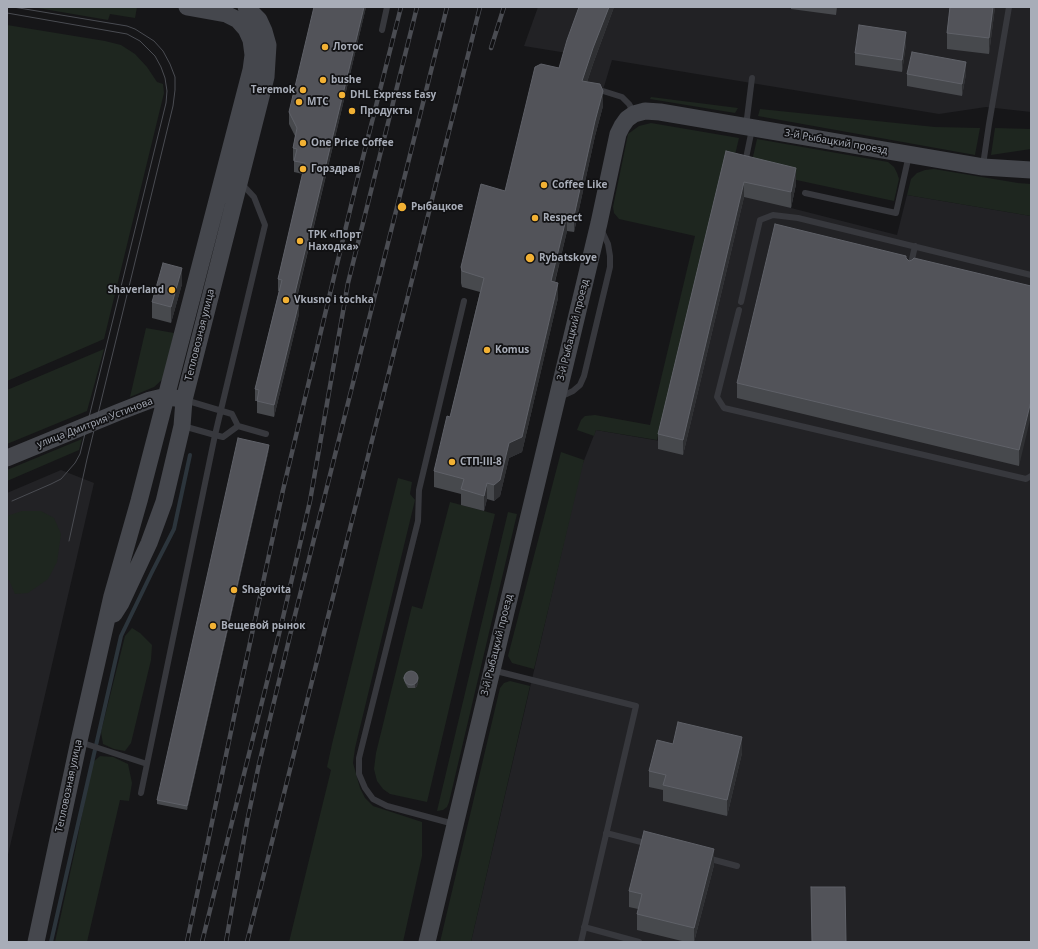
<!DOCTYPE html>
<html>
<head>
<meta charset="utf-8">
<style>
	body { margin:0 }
	#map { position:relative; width:1038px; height:949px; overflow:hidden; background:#161618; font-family:"Open Sans",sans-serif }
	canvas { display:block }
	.frame { position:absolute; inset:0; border:8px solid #a8adb8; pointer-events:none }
</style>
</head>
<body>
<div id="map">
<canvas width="1038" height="949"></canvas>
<div class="frame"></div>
</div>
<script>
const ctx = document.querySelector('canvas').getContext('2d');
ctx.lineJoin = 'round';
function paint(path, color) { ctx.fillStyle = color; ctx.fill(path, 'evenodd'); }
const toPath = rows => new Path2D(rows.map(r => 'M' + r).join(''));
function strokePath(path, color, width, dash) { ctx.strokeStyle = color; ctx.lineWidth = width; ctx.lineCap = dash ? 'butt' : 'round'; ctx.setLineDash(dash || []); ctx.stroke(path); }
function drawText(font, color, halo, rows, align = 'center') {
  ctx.font = font + ' "Open Sans",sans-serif'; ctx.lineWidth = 3.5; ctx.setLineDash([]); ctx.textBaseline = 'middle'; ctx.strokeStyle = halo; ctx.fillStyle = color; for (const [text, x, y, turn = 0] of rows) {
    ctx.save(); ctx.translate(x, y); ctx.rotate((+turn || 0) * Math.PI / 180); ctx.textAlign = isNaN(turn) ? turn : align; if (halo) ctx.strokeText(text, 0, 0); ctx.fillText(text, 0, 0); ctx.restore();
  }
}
paint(toPath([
	[538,7,1031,7,1031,112,986,107,939,114,612,60,600,100,587,98,567,53,524,46],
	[726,167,796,184,791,208,897,235,907,195,1031,216,1031,942,471,942,581,468,596,430,660,441],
	[61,470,94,483,7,859,7,493]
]), '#222225');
paint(toPath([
	[32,7,137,7,135,18,110,14,108,20],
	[7,25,105,41,121,45,135,54,147,67,157,82,163,84,164,93,104,339,7,381],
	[651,97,738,108,735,113,650,99],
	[760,109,935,127,980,128,975,155,758,116],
	[651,123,739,138,734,159,725,157,657,440,596,430,594,436,577,430,581,420,585,416,595,415,650,425,695,236,619,219,614,213,613,207,628,134,639,126],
	[995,128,1031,129,1031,149,991,155],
	[757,139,888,162,894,167,897,173,899,179,894,201,750,170],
	[934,169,1018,183,1031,184,1031,216,907,195,911,179,917,173,925,170],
	[146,328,174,333,164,378,154,387,130,397],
	[104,349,87,411,7,444,7,390],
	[82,439,79,450,7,481,7,470],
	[561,452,584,460,534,669,512,663,508,656],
	[398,478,412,482,410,494,415,500,355,748,353,763,360,788,365,798,373,806,422,822,422,856,403,942,289,942,331,770,327,767,332,744],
	[450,502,495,514,427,802,390,794,383,789,377,781,374,769,376,753,412,606,422,609],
	[22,511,41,511,54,518,61,534,57,562,48,579,28,593,15,594,9,580,7,580,7,516],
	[508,512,517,514,449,802,447,807,443,810,437,811],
	[132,628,140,633,152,645,151,660,131,743,125,751,114,749,103,744,101,732,125,636],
	[510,681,530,686,471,942,440,942,500,688,504,683],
	[100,756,113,757,128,764,132,783,129,801,120,800,87,942,55,942,76,846,92,763]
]), '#1e261f');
strokePath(toPath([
	[51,942,121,636,152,572,174,529,190,455]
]), '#2c353c', 4);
strokePath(toPath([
	[382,30,387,7],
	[603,91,622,97,629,104,634,113],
	[746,126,752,78],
	[745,163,752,129],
	[983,165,989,124,1009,7],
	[805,193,896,213,909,155],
	[910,268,915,246],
	[741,302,760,220,773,215,798,218,1031,275],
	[739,310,717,397,724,408,1026,479,1031,476],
	[560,397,573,391,580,385,584,376,610,267,610,256,608,244,601,229],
	[185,400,232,414,238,426,266,434],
	[238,426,223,437,215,435,265,225,254,197,241,183],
	[492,670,636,706,581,942],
	[80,742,147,764],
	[141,793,215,435,183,426],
	[454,824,387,806,373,799,365,788,359,774,359,758,418,521,419,490,464,301],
	[606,833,649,844],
	[707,858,737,866],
	[584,927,639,942]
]), '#37383d', 6);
strokePath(toPath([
	[7,458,119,412,150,400,167,396,175,398],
	[114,614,121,603,149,543,164,502,182,426,184,400,266,77,268,45,264,31,259,20,246,7],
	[36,942,79,741,112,596,139,501,251,70,253,55,251,40,246,29,238,20,226,14,187,7],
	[427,942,599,223,618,134,622,126,627,119,634,114,645,111,660,112,983,167,1031,170]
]), '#45474d', 17);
strokePath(toPath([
	[13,7,127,26,135,29,154,41,163,51,170,64,175,77,175,90,173,106,87,459,69,541],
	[7,13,127,34,140,41,155,56,161,67,165,78,167,91,166,103,80,454,75,463,61,479,51,484,12,501]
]), '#4a4c52', 1);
const rail = toPath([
	[491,48,504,7],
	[187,942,234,717,283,490,356,185,401,7],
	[202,942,281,626,310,501,348,283,417,7],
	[226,942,247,822,259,764,293,623,447,7],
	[247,942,480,7]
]);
strokePath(rail, '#4a4c52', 4.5);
strokePath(rail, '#111113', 3, [9]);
paint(toPath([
	[366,7,296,302,299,314,274,417,257,413,257,401,255,401,255,389,279,291,278,291,278,279,303,174,294,172,294,161,293,160,293,148,295,136,289,124,289,112],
	[579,7,614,7,593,64,587,82,603,106,595,136,574,232,567,231,555,282,558,298,522,452,509,458,500,496,494,501,487,499,484,511,461,505,461,494,434,487,434,471,450,417,480,292,462,287,461,283,461,267,505,191,559,68],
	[791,7,837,7,836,15,791,9],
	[950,7,995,7,989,54,947,49,947,33],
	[906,44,902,72,855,65,855,53],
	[907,74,966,74,962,96,907,86],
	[726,151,796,184,791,208,744,197,683,455,658,449,658,434],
	[906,258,909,261,1031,286,1019,466,737,398,737,383],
	[182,284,171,323,152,318,152,302],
	[269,449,187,810,157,804,157,800],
	[404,676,418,680,417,686,415,688,408,688,405,683],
	[673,744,742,753,727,816,663,801,663,790,649,787,649,771],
	[714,865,694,942,686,942,637,930,637,914,638,909,629,907,629,891]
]), '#47494d');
paint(toPath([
	[364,7,366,7,293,313,293,301],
	[609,7,614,7,593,64,582,97,582,81,593,48],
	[993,7,995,7,989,54,989,38],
	[906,32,906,44,902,72,902,60],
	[966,62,966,74,962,96,962,84],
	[603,91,603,106,595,136,574,232,574,216,595,121],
	[796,168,796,184,791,208,791,192],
	[744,182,744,197,683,455,683,440],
	[567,215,567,231,551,297,551,281],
	[182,268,182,284,171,323,171,307],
	[558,283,558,298,522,452,509,458,500,496,494,501,494,485,509,443],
	[299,302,299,314,274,417,274,405],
	[1031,401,1031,416,1019,466,1019,450],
	[269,445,269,449,187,810,187,806],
	[487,483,487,499,484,511,484,496],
	[418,676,418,680,417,686,415,688,415,684],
	[742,737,742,753,727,816,727,800],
	[714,849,714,865,694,942,694,928]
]), '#2f3033');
const building = toPath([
	[314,7,364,7,293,301,299,302,274,405,257,401,259,390,255,389,282,280,278,279,305,163,294,161,297,149,293,148,297,128,289,112,314,7],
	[579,7,609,7,593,48,582,81,600,84,603,91,595,121,574,216,567,215,551,281,558,283,522,437,509,443,500,480,494,485,487,483,484,496,461,489,464,479,434,471,447,416,450,417,484,278,462,271,461,267,481,184,505,191,535,67,541,64,559,68,567,40,579,7],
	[950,7,993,7,989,38,947,33,950,7],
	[859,25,906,32,902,60,855,53,859,25],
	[912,52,966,62,962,84,907,74,912,52],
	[726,151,796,168,791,192,744,182,683,440,658,434,726,151],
	[775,224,906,256,906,258,909,261,912,260,914,258,1031,286,1031,401,1019,450,737,383,775,224],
	[163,263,182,268,171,307,152,302,163,263],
	[238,438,269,445,187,806,157,800,238,438],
	'404 678a7 7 0 1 1 14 0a7 7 0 1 1-14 0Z',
	[678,722,742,737,727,800,663,785,666,775,649,771,657,740,673,744,678,722],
	[644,831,714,849,694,928,637,914,642,894,629,891,644,831],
	[811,887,845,887,846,942,812,942,811,887]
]);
paint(building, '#525359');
strokePath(building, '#5f6168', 1);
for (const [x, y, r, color] of [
	[325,47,4,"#f2b134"],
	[323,80,4,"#f2b134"],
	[303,90,4,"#f2b134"],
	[342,95,4,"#f2b134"],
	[299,102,4,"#f2b134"],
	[352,111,4,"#f2b134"],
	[303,143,4,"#f2b134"],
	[303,169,4,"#f2b134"],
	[544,185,4,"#f2b134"],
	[402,207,5,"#f2b134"],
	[535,218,4,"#f2b134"],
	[300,241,4,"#f2b134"],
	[530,258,5,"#f2b134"],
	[172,290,4,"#f2b134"],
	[286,300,4,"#f2b134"],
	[487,350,4,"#f2b134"],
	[452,462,4,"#f2b134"],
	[234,590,4,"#f2b134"],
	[213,626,4,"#f2b134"]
]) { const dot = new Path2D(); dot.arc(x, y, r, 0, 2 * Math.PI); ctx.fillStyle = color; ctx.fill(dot); strokePath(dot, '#111113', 1.5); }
drawText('bold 10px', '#a8adb8', '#111113', [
	["Лотос",333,47],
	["bushe",331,80],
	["Teremok",295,90,"right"],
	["DHL Express Easy",350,95],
	["МТС",307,102],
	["Продукты",360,111],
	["One Price Coffee",311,143],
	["Горздрав",311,169],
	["Coffee Like",552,185],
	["Рыбацкое",411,207],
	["Respect",543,218],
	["ТРК «Порт",308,235],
	["Находка»",308,247],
	["Rybatskoye",539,258],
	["Shaverland",164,290,"right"],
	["Vkusno i tochka",294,300],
	["Komus",495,350],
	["СТП-III-8",460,462],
	["Shagovita",242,590],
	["Вещевой рынок",221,626]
], 'left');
drawText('10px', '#a8adb8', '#111113', [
	["3-й Рыбацкий проезд",836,142,10],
	["3-й Рыбацкий проезд",573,330,-76],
	["Тепловозная улица",200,335,-76],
	["улица Дмитрия Устинова",95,423,-21],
	["3-й Рыбацкий проезд",497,645,-76],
	["Тепловозная улица",69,786,-78]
]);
</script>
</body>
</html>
